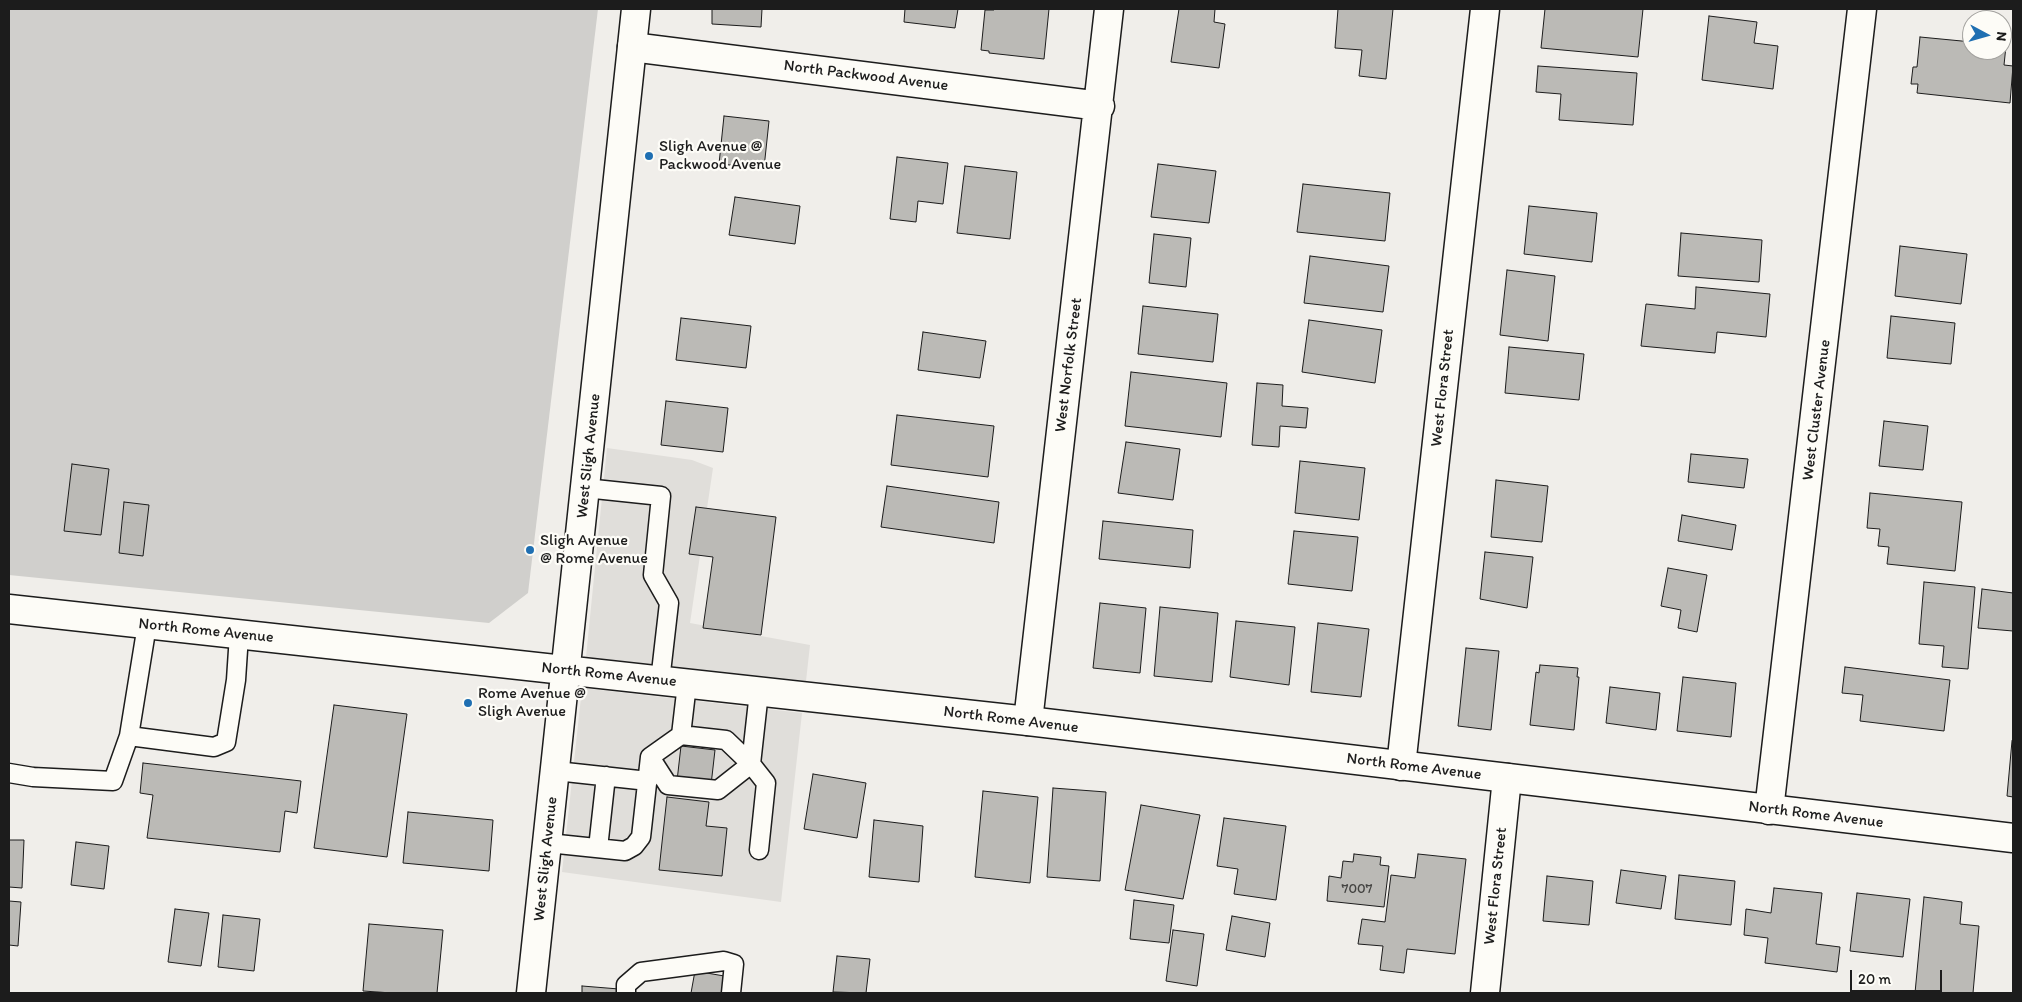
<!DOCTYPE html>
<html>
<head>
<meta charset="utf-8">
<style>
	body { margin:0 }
	#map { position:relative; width:2022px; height:1002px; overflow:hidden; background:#f0eeea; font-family:Itim,sans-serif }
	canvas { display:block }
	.frame { position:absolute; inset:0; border:10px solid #1c1c1c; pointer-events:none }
	.north { position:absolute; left:1962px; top:10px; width:50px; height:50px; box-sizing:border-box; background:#fdfcf7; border:1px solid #a3a29f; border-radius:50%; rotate:96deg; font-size:14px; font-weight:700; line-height:20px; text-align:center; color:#1c1c1c }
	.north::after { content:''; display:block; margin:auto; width:18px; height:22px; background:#1f6fb2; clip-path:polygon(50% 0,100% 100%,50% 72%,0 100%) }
	.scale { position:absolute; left:1850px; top:970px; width:92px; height:22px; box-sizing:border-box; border:2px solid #1c1c1c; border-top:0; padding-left:6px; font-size:15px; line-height:18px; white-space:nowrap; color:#1c1c1c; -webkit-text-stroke:4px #fdfcf7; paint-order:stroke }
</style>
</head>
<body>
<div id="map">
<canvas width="2022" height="1002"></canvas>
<div class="frame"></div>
<div class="north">N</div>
<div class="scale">20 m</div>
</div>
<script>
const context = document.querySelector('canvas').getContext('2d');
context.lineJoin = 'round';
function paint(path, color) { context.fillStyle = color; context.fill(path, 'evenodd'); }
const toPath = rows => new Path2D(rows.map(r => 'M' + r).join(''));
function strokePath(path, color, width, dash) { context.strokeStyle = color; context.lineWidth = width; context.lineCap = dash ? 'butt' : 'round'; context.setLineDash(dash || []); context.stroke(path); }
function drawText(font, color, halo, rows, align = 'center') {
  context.font = font + ' Itim,sans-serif'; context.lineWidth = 4.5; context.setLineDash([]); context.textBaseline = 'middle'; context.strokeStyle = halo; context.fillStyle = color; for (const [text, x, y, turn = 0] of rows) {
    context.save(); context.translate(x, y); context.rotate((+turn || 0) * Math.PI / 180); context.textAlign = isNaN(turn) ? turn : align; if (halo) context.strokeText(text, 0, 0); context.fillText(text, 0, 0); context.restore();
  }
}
paint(toPath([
	[607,448,692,460,713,468,690,623,810,645,806,681,586,657],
	[582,688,802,713,781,902,562,872]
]), '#e0deda');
paint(toPath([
	[9,9,598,9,528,593,489,623,9,575]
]), '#d0cfcc');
const building = toPath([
	[712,9,762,9,761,27,712,24,712,9],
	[905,9,958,9,955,28,904,22,905,9],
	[994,9,1049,9,1044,59,989,53,989,51,981,50,985,10,994,10,994,9],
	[1179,9,1215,9,1214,22,1225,24,1219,68,1171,62,1179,9],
	[1338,9,1393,9,1386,79,1359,76,1362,50,1335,48,1338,9],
	[1545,9,1643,9,1638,57,1541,48,1545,9],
	[1709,16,1757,22,1754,43,1778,46,1773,89,1702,80,1709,16],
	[1920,37,1972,42,1972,50,2002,50,2002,45,2006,46,2004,65,2013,66,2010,103,1917,93,1918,84,1911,84,1913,67,1917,67,1920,37],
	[1538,66,1637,73,1633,125,1559,120,1561,94,1536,92,1538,66],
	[724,116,769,121,764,168,719,164,724,116],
	[897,157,948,163,943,204,918,201,916,222,890,219,897,157],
	[1158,164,1216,171,1209,223,1151,217,1158,164],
	[965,166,1017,172,1010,239,957,233,965,166],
	[1303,184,1390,193,1385,241,1297,232,1303,184],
	[735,197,800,206,795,244,729,235,735,197],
	[1529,206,1597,213,1592,262,1524,254,1529,206],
	[1681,233,1762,240,1759,282,1678,276,1681,233],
	[1154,234,1191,238,1186,287,1149,283,1154,234],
	[1900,246,1967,254,1961,304,1895,296,1900,246],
	[1310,256,1389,266,1383,312,1304,303,1310,256],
	[1507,270,1555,276,1548,341,1500,335,1507,270],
	[1696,287,1770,294,1766,337,1717,332,1715,353,1641,346,1646,304,1695,309,1696,287],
	[1143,306,1218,314,1213,362,1138,354,1143,306],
	[1891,316,1955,323,1951,364,1887,358,1891,316],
	[681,318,751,326,746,368,676,360,681,318],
	[1309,320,1382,330,1375,383,1302,372,1309,320],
	[923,332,986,341,980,378,918,370,923,332],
	[1509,347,1584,354,1579,400,1505,393,1509,347],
	[1131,372,1227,383,1221,437,1125,426,1131,372],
	[1257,383,1283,385,1282,406,1308,408,1306,428,1280,426,1279,447,1252,445,1257,383],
	[666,401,728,408,723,452,661,445,666,401],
	[897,415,994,426,988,477,891,465,897,415],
	[1884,421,1928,426,1923,470,1879,466,1884,421],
	[1126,442,1180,449,1173,500,1118,493,1126,442],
	[1691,454,1748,459,1744,488,1688,482,1691,454],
	[1300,461,1365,468,1359,520,1295,513,1300,461],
	[72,464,109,469,101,535,64,531,72,464],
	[1496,480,1548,486,1542,542,1491,537,1496,480],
	[887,486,999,502,994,543,881,527,887,486],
	[1870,493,1962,502,1955,571,1887,564,1889,547,1878,546,1880,529,1867,528,1870,493],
	[124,502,149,505,143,556,119,553,124,502],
	[696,507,776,517,761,635,703,628,713,557,689,554,696,507],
	[1682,515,1736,525,1732,550,1678,541,1682,515],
	[1103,521,1193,530,1190,568,1099,559,1103,521],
	[1294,531,1358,537,1352,591,1288,584,1294,531],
	[1485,552,1533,557,1527,608,1480,599,1485,552],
	[1668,568,1707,575,1697,632,1678,628,1681,610,1661,606,1668,568],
	[1924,582,1975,587,1968,669,1942,667,1944,646,1919,644,1924,582],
	[1982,589,2013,593,2013,631,1978,628,1982,589],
	[1100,603,1146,608,1140,673,1093,668,1100,603],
	[1160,607,1218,613,1212,682,1154,676,1160,607],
	[1236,621,1295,627,1289,685,1230,677,1236,621],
	[1318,623,1369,629,1361,697,1311,692,1318,623],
	[1466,648,1499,651,1491,730,1458,726,1466,648],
	[1540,665,1578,668,1577,677,1579,677,1574,730,1530,725,1536,672,1539,673,1540,665],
	[1845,667,1950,680,1944,731,1860,721,1863,695,1842,693,1845,667],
	[1683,677,1736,683,1731,737,1677,731,1683,677],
	[1610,687,1660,693,1656,730,1606,723,1610,687],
	[334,705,407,714,387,857,314,848,334,705],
	[2012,741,2013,742,2013,797,2007,796,2012,741],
	[681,746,715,750,711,785,677,781,681,746],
	[143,763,301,781,297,813,285,811,280,852,147,838,153,795,140,793,143,763],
	[813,774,866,783,857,838,804,829,813,774],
	[1053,788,1106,792,1100,881,1047,877,1053,788],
	[983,791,1038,797,1030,883,975,877,983,791],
	[667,797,709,802,706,826,727,828,722,876,659,870,667,797],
	[1141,805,1200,815,1183,899,1125,890,1141,805],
	[408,812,493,820,489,871,403,863,408,812],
	[1224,818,1286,826,1276,900,1234,894,1238,869,1217,866,1224,818],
	[874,820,923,826,919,882,869,877,874,820],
	[9,840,24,840,22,888,9,887,9,840],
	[76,842,109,846,104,889,71,885,76,842],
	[1354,854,1381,857,1380,865,1389,866,1384,907,1327,901,1329,876,1341,878,1343,861,1353,862,1354,854],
	[1418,854,1466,859,1455,954,1407,949,1404,973,1380,970,1383,946,1358,944,1362,919,1385,922,1391,875,1415,878,1418,854],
	[1621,870,1666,876,1661,909,1616,903,1621,870],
	[1679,875,1735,881,1731,925,1675,919,1679,875],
	[1547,876,1593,881,1589,925,1543,921,1547,876],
	[1774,888,1822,893,1816,944,1840,947,1837,972,1765,963,1768,938,1744,935,1746,909,1771,913,1774,888],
	[1857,893,1910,899,1903,957,1850,951,1857,893],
	[1924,897,1962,902,1960,924,1979,926,1973,993,1915,993,1924,897],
	[1134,900,1174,905,1169,943,1130,939,1134,900],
	[9,901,21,902,18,946,9,945,9,901],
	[175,909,209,913,201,966,168,962,175,909],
	[223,915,260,919,254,971,218,967,223,915],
	[1232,916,1270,923,1265,957,1226,950,1232,916],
	[369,924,443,930,437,993,392,993,363,991,369,924],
	[1173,930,1204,934,1197,986,1166,981,1173,930],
	[837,956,870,959,866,993,833,992,837,956],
	[695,971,730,977,727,993,691,993,695,971],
	[582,986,619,989,618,993,582,993,582,986]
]);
paint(building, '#bbbab6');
strokePath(building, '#1c1c1c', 1);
const lane = toPath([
	[585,488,661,496,653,575,669,603,660,681],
	[681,735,726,740,751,764,766,783,759,850],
	[129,736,214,747,226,742,236,680,239,635],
	[650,757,668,785,718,790,751,764,759,692],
	[556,771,648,781],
	[9,773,33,777,113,781,129,736,147,625],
	[548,843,625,851,634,846,641,837,650,757,681,735,687,684],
	[598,848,606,776],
	[626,993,626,985,641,972,724,961,734,964,731,993]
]);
const street = toPath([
	[632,47,1100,106],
	[1028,721,1109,9],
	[1401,766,1485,9],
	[1769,810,1862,9],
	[1485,993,1507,778]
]);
const secondary = toPath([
	[9,609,1028,721,2013,838],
	[531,993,636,9]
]);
strokePath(lane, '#1c1c1c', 21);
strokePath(street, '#1c1c1c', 31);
strokePath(secondary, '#1c1c1c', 31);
strokePath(lane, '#fdfcf7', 18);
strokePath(street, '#fdfcf7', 28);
strokePath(secondary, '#fdfcf7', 28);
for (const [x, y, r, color] of [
	[649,156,5,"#1f6fb2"],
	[530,550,5,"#1f6fb2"],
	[468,703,5,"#1f6fb2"]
]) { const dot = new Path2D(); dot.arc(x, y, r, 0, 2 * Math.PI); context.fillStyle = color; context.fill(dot); strokePath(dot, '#fdfcf7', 2); }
drawText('14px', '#444442', null, [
	["7007",1357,889]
]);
drawText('16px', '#1c1c1c', '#fdfcf7', [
	["North Packwood Avenue",866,76,7],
	["West Norfolk Street",1069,365,-83],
	["West Flora Street",1443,388,-84],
	["West Cluster Avenue",1817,410,-83],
	["West Sligh Avenue",589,456,-84],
	["North Rome Avenue",206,631,6],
	["North Rome Avenue",609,675,6],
	["North Rome Avenue",1011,720,7],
	["North Rome Avenue",1414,767,7],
	["North Rome Avenue",1816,815,7],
	["West Sligh Avenue",546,859,-84],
	["West Flora Street",1496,886,-84]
]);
drawText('16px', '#1c1c1c', '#fdfcf7', [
	["Sligh Avenue @",659,147],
	["Packwood Avenue",659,165],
	["Sligh Avenue",540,541],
	["@ Rome Avenue",540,559],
	["Rome Avenue @",478,694],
	["Sligh Avenue",478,712]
], 'left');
</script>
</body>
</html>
